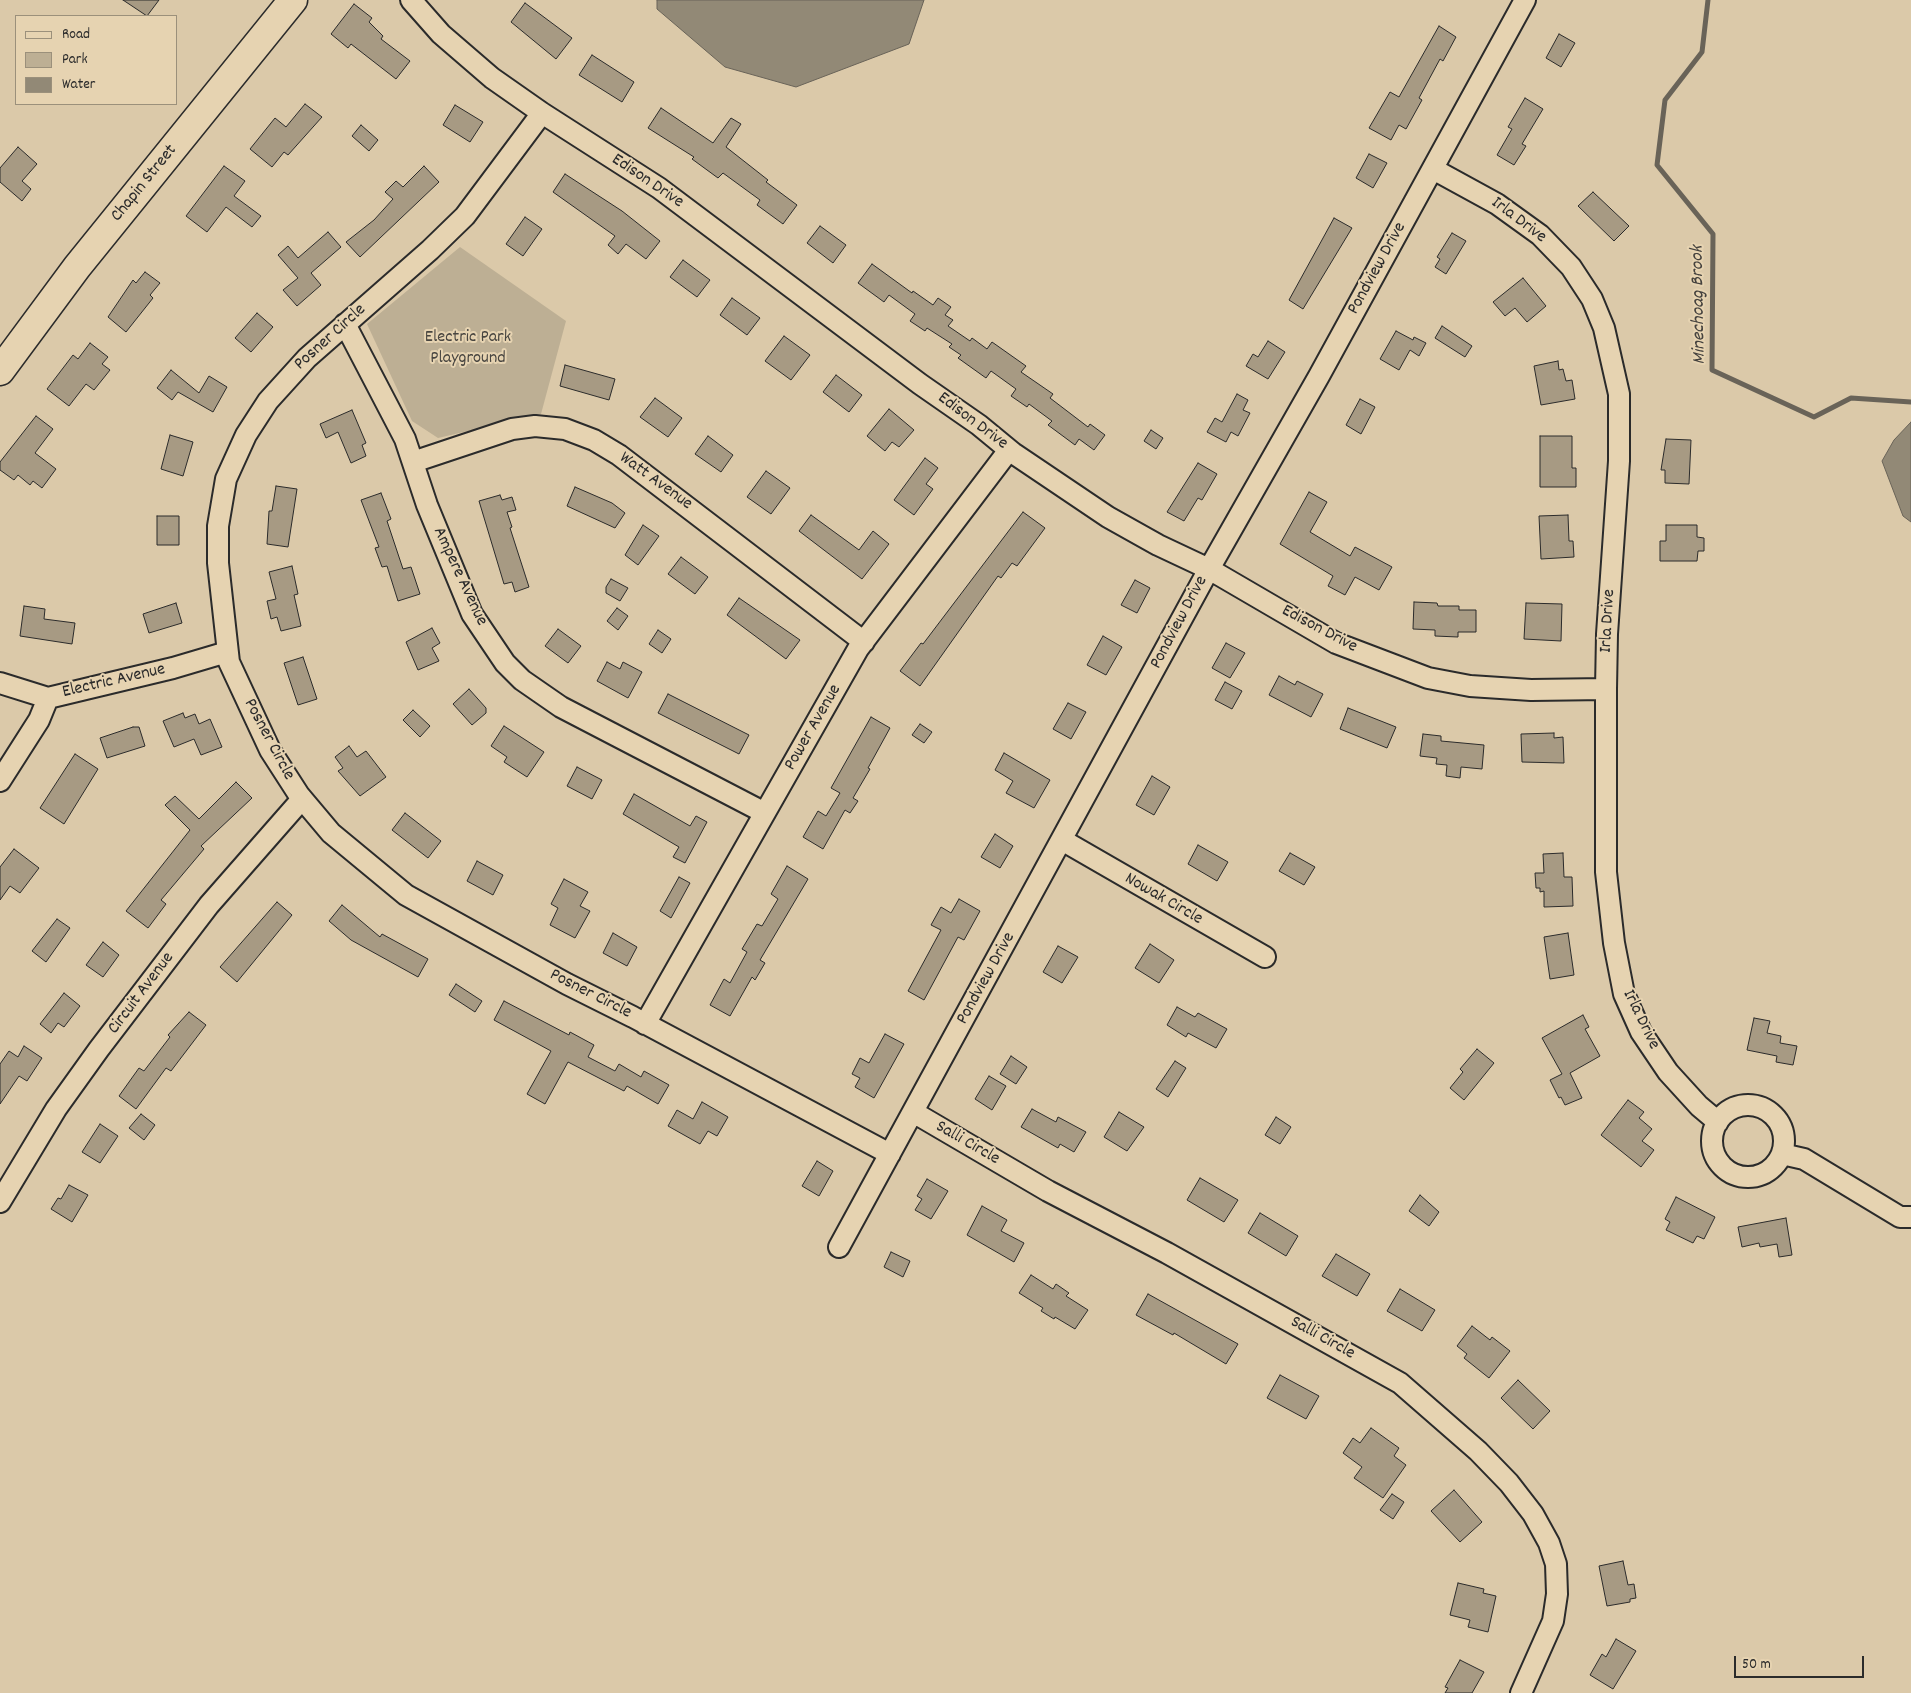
<!DOCTYPE html>
<html>
<head>
<meta charset="utf-8">
<style>
	body { margin:0 }
	#map { position:relative; width:1911px; height:1693px; overflow:hidden; background:#dbc9a9; font-family:Dekko,sans-serif }
	canvas { display:block }
	.legend { position:absolute; left:15px; top:15px; width:162px; height:90px; box-sizing:border-box; background:#e6d3b1; border:1px solid #9b907b; margin:0; padding:6px 9px; list-style:none; font-size:15px; color:#2b2b2b }
	.legend li { display:flex; align-items:center; gap:10px; height:25px }
	.legend b { width:25px; border:1px solid #9b907b }
	.scale { position:absolute; left:1734px; top:1656px; width:130px; height:22px; box-sizing:border-box; border:2px solid #2b2b2b; border-top:0; padding-left:6px; font-size:15px; line-height:18px; white-space:nowrap; color:#2b2b2b; -webkit-text-stroke:4px #e6d3b1; paint-order:stroke }
</style>
</head>
<body>
<div id="map">
<canvas width="1911" height="1693"></canvas>
<ul class="legend">
<li><b style="height:6px;background:#e6d3b1"></b>Road</li>
<li><b style="height:14px;background:#bdaf94"></b>Park</li>
<li><b style="height:14px;background:#928976"></b>Water</li>
</ul>
<div class="scale">50 m</div>
</div>
<script>
const context = document.querySelector('canvas').getContext('2d');
context.lineJoin = 'round';
function paint(path, color) { context.fillStyle = color; context.fill(path, 'evenodd'); }
const toPath = rows => new Path2D(rows.map(r => 'M' + r).join(''));
function strokePath(path, color, width, dash) { context.strokeStyle = color; context.lineWidth = width; context.lineCap = dash ? 'butt' : 'round'; context.setLineDash(dash || []); context.stroke(path); }
function drawText(font, color, halo, rows, align = 'center') {
  context.font = font + ' Dekko,sans-serif'; context.lineWidth = 4; context.setLineDash([]); context.textBaseline = 'middle'; context.strokeStyle = halo; context.fillStyle = color; for (const [text, x, y, turn = 0] of rows) {
    context.save(); context.translate(x, y); context.rotate((+turn || 0) * Math.PI / 180); context.textAlign = isNaN(turn) ? turn : align; if (halo) context.strokeText(text, 0, 0); context.fillText(text, 0, 0); context.restore();
  }
}
paint(toPath([
	[460,247,566,321,541,414,438,438,412,421,367,324]
]), '#bdaf94');
const water = toPath([
	[657,0,924,0,909,44,796,87,725,67,657,9,657,0],
	[1911,422,1911,522,1903,516,1882,461,1894,440,1911,422]
]);
paint(water, '#928976');
strokePath(water, '#696358', 1);
strokePath(toPath([
	[1708,0,1702,52,1665,100,1657,165,1713,234,1712,370,1814,417,1851,398,1911,402]
]), '#696358', 5);
const building = toPath([
	[123,0,159,0,147,16,123,0],
	[525,3,572,38,556,59,511,22,525,3],
	[354,4,372,18,369,22,383,36,381,39,410,61,396,79,351,44,348,48,331,34,354,4],
	[1439,26,1456,37,1443,61,1440,59,1419,98,1422,100,1406,129,1399,125,1391,140,1369,128,1390,92,1399,97,1439,26],
	[1559,34,1575,43,1561,67,1546,58,1559,34],
	[592,55,634,82,622,102,579,75,592,55],
	[1525,98,1543,109,1522,144,1526,146,1514,165,1497,155,1512,129,1508,127,1525,98],
	[305,104,322,117,288,155,284,152,272,167,250,149,275,118,286,127,305,104],
	[455,105,483,122,470,142,443,125,455,105],
	[661,108,713,143,731,118,741,124,726,147,768,180,766,182,797,205,783,224,757,205,760,200,723,173,718,178,692,159,694,157,648,128,661,108],
	[361,125,378,140,369,151,352,136,361,125],
	[18,147,37,164,22,181,31,189,22,201,0,182,0,168,18,147],
	[1369,154,1387,163,1373,188,1356,178,1369,154],
	[224,166,245,181,234,196,261,216,252,227,226,207,207,232,186,216,224,166],
	[424,166,439,182,360,257,346,242,374,220,393,199,385,192,396,181,403,187,424,166],
	[565,174,622,211,660,241,646,259,626,244,618,254,608,245,615,236,553,192,565,174],
	[1593,192,1629,226,1614,241,1578,206,1593,192],
	[525,217,542,229,523,256,506,244,525,217],
	[1334,218,1352,228,1303,309,1289,300,1334,218],
	[820,226,846,245,833,263,807,243,820,226],
	[328,232,341,247,311,273,321,285,297,306,283,290,298,278,278,255,288,246,298,258,328,232],
	[1452,233,1466,241,1446,274,1435,267,1440,259,1437,257,1452,233],
	[683,260,710,280,697,297,670,277,683,260],
	[872,264,912,293,913,291,933,305,938,298,951,307,945,315,953,320,948,326,970,341,972,338,987,349,992,342,1026,366,1021,372,1053,394,1050,398,1088,427,1090,424,1105,435,1094,450,1079,439,1075,445,1048,425,1052,421,1029,404,1027,407,1011,396,1016,389,991,371,986,378,958,358,961,355,949,347,952,344,927,328,925,331,910,321,915,314,889,295,884,302,858,283,872,264],
	[145,272,160,283,150,295,153,298,126,332,108,317,133,280,136,283,145,272],
	[1523,278,1546,306,1527,322,1515,308,1505,316,1493,302,1523,278],
	[732,298,760,318,747,335,720,315,732,298],
	[257,313,273,327,251,352,235,338,257,313],
	[1442,326,1472,346,1465,357,1435,338,1442,326],
	[1396,331,1413,340,1414,337,1426,343,1419,356,1410,350,1399,370,1380,359,1396,331],
	[784,336,810,355,791,380,765,361,784,336],
	[1268,341,1285,352,1268,379,1246,366,1253,354,1258,357,1268,341],
	[90,343,108,357,102,364,110,370,94,390,86,384,69,406,47,389,73,355,78,359,90,343],
	[1558,361,1559,370,1563,369,1566,381,1572,380,1575,399,1541,405,1534,366,1558,361],
	[565,365,615,379,609,400,560,386,565,365],
	[171,370,199,393,209,376,227,387,213,412,178,392,172,400,157,388,171,370],
	[836,375,862,395,849,412,823,392,836,375],
	[1237,394,1248,400,1243,410,1250,413,1238,436,1231,432,1226,442,1207,432,1215,418,1222,422,1237,394],
	[655,398,682,418,668,437,640,417,655,398],
	[1360,399,1375,407,1361,434,1346,425,1360,399],
	[889,409,914,430,899,447,892,442,885,451,867,436,889,409],
	[352,410,366,443,362,445,366,456,351,463,338,432,326,438,320,424,352,410],
	[36,416,53,429,35,453,56,469,42,488,33,481,30,485,18,475,14,480,0,470,0,462,36,416],
	[1151,430,1163,438,1156,449,1144,441,1151,430],
	[170,435,193,442,183,476,161,469,170,435],
	[708,436,733,455,721,472,695,454,708,436],
	[1540,436,1572,436,1572,468,1576,468,1576,487,1540,487,1540,436],
	[1666,439,1691,440,1689,484,1665,483,1665,470,1661,470,1666,439],
	[925,458,938,468,926,484,933,489,914,515,894,500,925,458],
	[1198,463,1217,474,1202,500,1198,498,1184,521,1167,512,1198,463],
	[766,471,790,488,771,514,747,497,766,471],
	[276,486,297,489,288,547,267,544,269,511,272,511,276,486],
	[575,487,612,503,625,513,615,528,567,506,575,487],
	[1309,492,1327,502,1310,532,1350,556,1355,547,1392,567,1379,590,1355,577,1345,595,1328,586,1333,576,1280,544,1309,492],
	[381,493,391,519,387,521,403,569,411,567,420,594,398,601,387,566,382,567,375,548,379,547,361,500,381,493],
	[500,495,502,500,512,497,516,510,507,512,512,527,510,528,529,587,515,592,512,582,504,584,479,501,500,495],
	[1023,512,1045,528,1017,566,1012,563,1001,578,998,576,920,686,900,671,921,643,923,644,1023,512],
	[811,515,859,550,873,531,889,544,862,579,799,531,811,515],
	[1568,515,1569,541,1573,541,1574,557,1541,559,1539,516,1568,515],
	[157,516,179,516,179,545,157,545,157,516],
	[643,525,659,536,638,565,625,555,643,525],
	[1666,525,1697,525,1697,537,1704,538,1704,551,1698,551,1697,561,1660,561,1660,541,1666,541,1666,525],
	[681,557,708,577,695,594,668,574,681,557],
	[292,566,298,594,294,595,301,626,281,631,277,617,271,619,267,601,276,599,269,572,292,566],
	[611,579,628,588,620,601,606,593,606,587,611,579],
	[1135,580,1150,588,1137,613,1121,605,1135,580],
	[739,598,800,640,786,659,727,615,739,598],
	[1414,602,1437,603,1438,606,1459,606,1459,610,1476,610,1476,632,1458,632,1458,637,1435,636,1435,630,1413,629,1414,602],
	[176,603,182,623,149,633,143,614,176,603],
	[1526,603,1562,604,1561,641,1524,639,1526,603],
	[24,606,45,609,44,619,75,623,72,644,20,636,24,606],
	[617,608,628,616,618,630,607,621,617,608],
	[432,628,440,643,432,648,439,661,418,670,406,642,432,628],
	[558,629,581,646,568,663,545,646,558,629],
	[658,630,671,639,662,653,649,644,658,630],
	[1103,636,1122,647,1106,675,1087,665,1103,636],
	[1226,643,1245,653,1230,678,1212,668,1226,643],
	[303,657,317,699,298,705,284,663,303,657],
	[607,662,620,669,623,662,642,672,628,698,597,681,607,662],
	[1279,676,1295,685,1297,681,1323,694,1311,717,1269,695,1279,676],
	[1225,682,1242,691,1232,709,1215,700,1225,682],
	[469,689,486,708,486,713,472,725,453,704,469,689],
	[668,694,749,735,739,754,658,713,668,694],
	[1068,703,1086,712,1071,739,1053,729,1068,703],
	[1348,708,1396,727,1387,748,1340,729,1348,708],
	[413,710,430,726,420,737,403,720,413,710],
	[183,713,185,718,195,714,199,724,210,719,222,747,201,755,194,739,174,747,163,721,183,713],
	[871,717,890,728,868,768,870,769,853,798,858,801,850,813,845,810,823,849,803,837,818,811,826,816,840,793,831,788,871,717],
	[920,724,932,732,924,743,912,735,920,724],
	[504,726,544,752,527,777,504,762,507,757,491,746,504,726],
	[133,727,139,727,145,746,107,758,100,738,133,727],
	[1554,733,1554,738,1563,737,1564,763,1522,762,1521,734,1554,733],
	[1423,734,1441,736,1441,741,1484,745,1482,769,1461,767,1460,778,1446,776,1447,765,1436,764,1437,758,1420,756,1423,734],
	[349,746,357,757,366,751,386,777,360,796,338,771,343,768,335,757,349,746],
	[1004,753,1050,780,1034,808,1006,793,1013,781,995,770,1004,753],
	[75,754,98,769,64,824,40,808,75,754],
	[577,767,602,780,592,799,567,786,577,767],
	[1152,776,1170,787,1154,815,1136,805,1152,776],
	[236,782,252,798,201,846,204,849,161,900,166,904,148,928,126,911,190,830,165,805,175,796,199,819,236,782],
	[634,794,690,826,696,816,707,822,685,863,673,857,679,847,623,814,634,794],
	[405,813,441,841,428,858,392,830,405,813],
	[995,834,1013,846,1000,868,981,857,995,834],
	[1198,845,1228,862,1217,881,1188,864,1198,845],
	[14,849,39,868,20,893,10,886,0,900,0,867,14,849],
	[1290,853,1315,867,1304,885,1279,871,1290,853],
	[1563,853,1564,877,1572,877,1573,906,1544,907,1544,891,1540,892,1540,888,1536,888,1535,873,1544,873,1543,854,1563,853],
	[477,861,503,875,493,895,467,881,477,861],
	[787,866,808,879,760,960,765,963,755,980,752,977,730,1016,710,1005,724,979,730,983,747,952,742,949,757,924,762,926,778,899,771,894,787,866],
	[679,877,690,883,671,918,660,911,679,877],
	[564,879,588,892,580,906,590,911,575,938,550,925,558,908,551,904,564,879],
	[959,899,980,911,964,940,958,937,924,1000,908,991,941,930,931,925,941,907,951,913,959,899],
	[277,902,292,915,237,982,220,967,277,902],
	[342,905,380,937,382,934,428,959,418,977,351,940,329,921,342,905],
	[57,919,70,928,46,962,32,951,57,919],
	[613,933,637,947,627,966,603,953,613,933],
	[1568,933,1574,975,1550,979,1544,937,1568,933],
	[103,942,119,955,103,977,86,965,103,942],
	[1150,944,1174,960,1159,983,1135,968,1150,944],
	[1058,946,1078,957,1062,983,1043,972,1058,946],
	[456,984,482,1001,475,1012,449,995,456,984],
	[64,993,80,1006,64,1027,58,1023,51,1033,40,1024,64,993],
	[504,1001,569,1035,570,1032,594,1045,588,1057,615,1071,619,1064,641,1077,644,1071,669,1085,658,1104,627,1086,624,1091,568,1062,545,1104,527,1094,551,1051,494,1020,504,1001],
	[1177,1007,1195,1017,1198,1013,1227,1029,1216,1048,1188,1033,1186,1037,1167,1025,1177,1007],
	[189,1012,206,1025,171,1071,166,1068,136,1109,119,1096,139,1068,144,1071,170,1037,168,1035,189,1012],
	[1583,1015,1589,1027,1585,1029,1600,1056,1570,1073,1582,1098,1565,1105,1561,1097,1559,1098,1550,1080,1562,1074,1542,1038,1583,1015],
	[1754,1018,1770,1021,1767,1033,1781,1036,1780,1043,1797,1046,1793,1065,1776,1062,1777,1056,1747,1050,1754,1018],
	[885,1034,904,1044,874,1098,855,1087,860,1078,852,1074,860,1058,869,1063,885,1034],
	[24,1046,42,1058,27,1081,19,1076,0,1104,0,1064,9,1051,18,1057,24,1046],
	[1477,1049,1494,1063,1464,1100,1450,1088,1463,1072,1460,1069,1477,1049],
	[1011,1056,1027,1067,1016,1084,1000,1074,1011,1056],
	[1175,1061,1186,1068,1168,1097,1156,1089,1175,1061],
	[989,1076,1006,1086,992,1110,975,1099,989,1076],
	[1628,1100,1644,1112,1639,1118,1652,1129,1642,1141,1654,1150,1641,1167,1601,1135,1628,1100],
	[702,1102,728,1117,717,1136,708,1131,700,1144,668,1126,677,1110,693,1119,702,1102],
	[1032,1109,1056,1122,1058,1117,1086,1132,1074,1152,1060,1144,1058,1148,1021,1127,1032,1109],
	[1119,1112,1144,1127,1127,1151,1104,1137,1119,1112],
	[141,1114,155,1125,144,1140,129,1128,141,1114],
	[1276,1117,1291,1127,1280,1144,1265,1135,1276,1117],
	[100,1124,118,1136,100,1163,82,1152,100,1124],
	[817,1161,833,1171,819,1196,802,1186,817,1161],
	[1200,1178,1238,1200,1224,1222,1187,1200,1200,1178],
	[927,1179,948,1191,931,1219,915,1210,922,1199,917,1196,927,1179],
	[69,1185,88,1195,72,1222,51,1209,58,1198,61,1199,69,1185],
	[1420,1195,1439,1212,1429,1226,1409,1211,1420,1195],
	[1676,1197,1715,1217,1704,1239,1697,1236,1693,1243,1666,1230,1670,1222,1665,1219,1676,1197],
	[982,1206,1007,1220,1001,1231,1024,1243,1014,1262,967,1235,982,1206],
	[1260,1213,1298,1236,1286,1256,1248,1233,1260,1213],
	[1786,1218,1792,1255,1779,1257,1777,1244,1760,1247,1759,1243,1742,1247,1738,1227,1786,1218],
	[891,1252,910,1261,903,1277,884,1267,891,1252],
	[1336,1254,1370,1274,1357,1296,1322,1276,1336,1254],
	[1031,1275,1053,1289,1056,1284,1069,1293,1066,1296,1088,1310,1075,1329,1055,1317,1054,1319,1041,1311,1043,1308,1019,1293,1031,1275],
	[1400,1289,1435,1310,1422,1331,1387,1311,1400,1289],
	[1148,1294,1238,1344,1226,1364,1174,1333,1173,1335,1136,1315,1148,1294],
	[1472,1326,1490,1340,1492,1337,1510,1351,1489,1378,1464,1358,1467,1354,1457,1346,1472,1326],
	[1280,1375,1319,1396,1306,1419,1267,1398,1280,1375],
	[1518,1380,1550,1411,1533,1429,1501,1398,1518,1380],
	[1371,1428,1399,1448,1394,1456,1406,1465,1383,1498,1354,1478,1362,1467,1343,1453,1353,1438,1360,1443,1371,1428],
	[1454,1490,1482,1522,1460,1542,1431,1511,1454,1490],
	[1392,1494,1404,1502,1393,1519,1380,1510,1392,1494],
	[1623,1561,1628,1585,1634,1584,1636,1598,1630,1599,1630,1602,1607,1606,1599,1566,1623,1561],
	[1458,1583,1484,1589,1483,1593,1496,1596,1488,1632,1468,1627,1470,1620,1450,1615,1458,1583],
	[1616,1639,1636,1651,1613,1689,1590,1675,1602,1654,1606,1657,1616,1639],
	[1460,1660,1484,1672,1472,1693,1445,1693,1448,1688,1445,1687,1460,1660]
]);
paint(building, '#a79a83');
strokePath(building, '#2b2b2b', 1);
const minor = toPath([
	[411,0,441,34,492,78,542,113,659,188,920,384,979,425,1013,453,1108,517,1158,545,1209,569,1336,643,1428,678,1470,686,1531,690,1606,689],
	[542,113,465,216,430,250,307,358,268,401,246,435,226,479,218,526,218,563,229,662,270,750,299,795,331,833,406,895,567,984,633,1017,890,1154],
	[1433,169,1497,204,1540,235,1571,267,1592,299,1604,328,1619,394,1619,461,1607,634,1606,689,1606,872,1614,943,1624,994,1641,1032,1668,1072,1699,1106,1718,1122],
	[345,324,405,439,427,505,472,614,505,663,522,680,561,707,765,813],
	[413,462,512,429,535,426,565,429,594,440,619,455,864,642],
	[0,683,48,698,173,668,227,652],
	[0,781,39,720,48,698],
	[1062,840,1265,957],
	[645,1024,858,649,1009,450],
	'1712 1141a36 36 0 1 1 72 0a36 36 0 1 1-72 0Z',
	[913,1112,1048,1191,1167,1253,1400,1383,1478,1451,1509,1483,1533,1514,1549,1543,1556,1564,1557,1594,1553,1621,1521,1693],
	[1782,1154,1804,1159,1900,1217,1911,1217],
	[0,1202,56,1109,99,1049,209,905,302,799],
	[839,1247,1209,569,1319,376,1525,0]
]);
const secondary = toPath([
	[0,371,77,267,293,0]
]);
strokePath(minor, '#2b2b2b', 24);
strokePath(secondary, '#2b2b2b', 31);
strokePath(minor, '#e6d3b1', 20);
strokePath(secondary, '#e6d3b1', 28);
drawText('18px', '#2b2b2b', '#e6d3b1', [
	["Edison Drive",647,182,34],
	["Chapin Street",145,184,-51],
	["Irla Drive",1518,221,37],
	["Pondview Drive",1378,269,-61],
	["Posner Circle",331,338,-42],
	["Edison Drive",972,422,37],
	["Watt Avenue",655,482,36],
	["Ampere Avenue",459,577,65],
	["Irla Drive",1609,621,-87],
	["Pondview Drive",1180,623,-62],
	["Edison Drive",1319,630,28],
	["Electric Avenue",114,682,-13],
	["Power Avenue",814,728,-60],
	["Posner Circle",268,740,62],
	["Nowak Circle",1163,900,30],
	["Pondview Drive",987,979,-61],
	["Circuit Avenue",142,994,-53],
	["Posner Circle",590,995,27],
	["Irla Drive",1640,1020,64],
	["Salli Circle",967,1144,30],
	["Salli Circle",1322,1339,29]
]);
drawText('18px', '#484540', '#e6d3b1', [
	["Electric Park",468,339],
	["Playground",468,360]
]);
drawText('italic 19px', '#45423e', '#e6d3b1', [
	["Minechoag Brook",1700,305,-91]
]);
</script>
</body>
</html>
